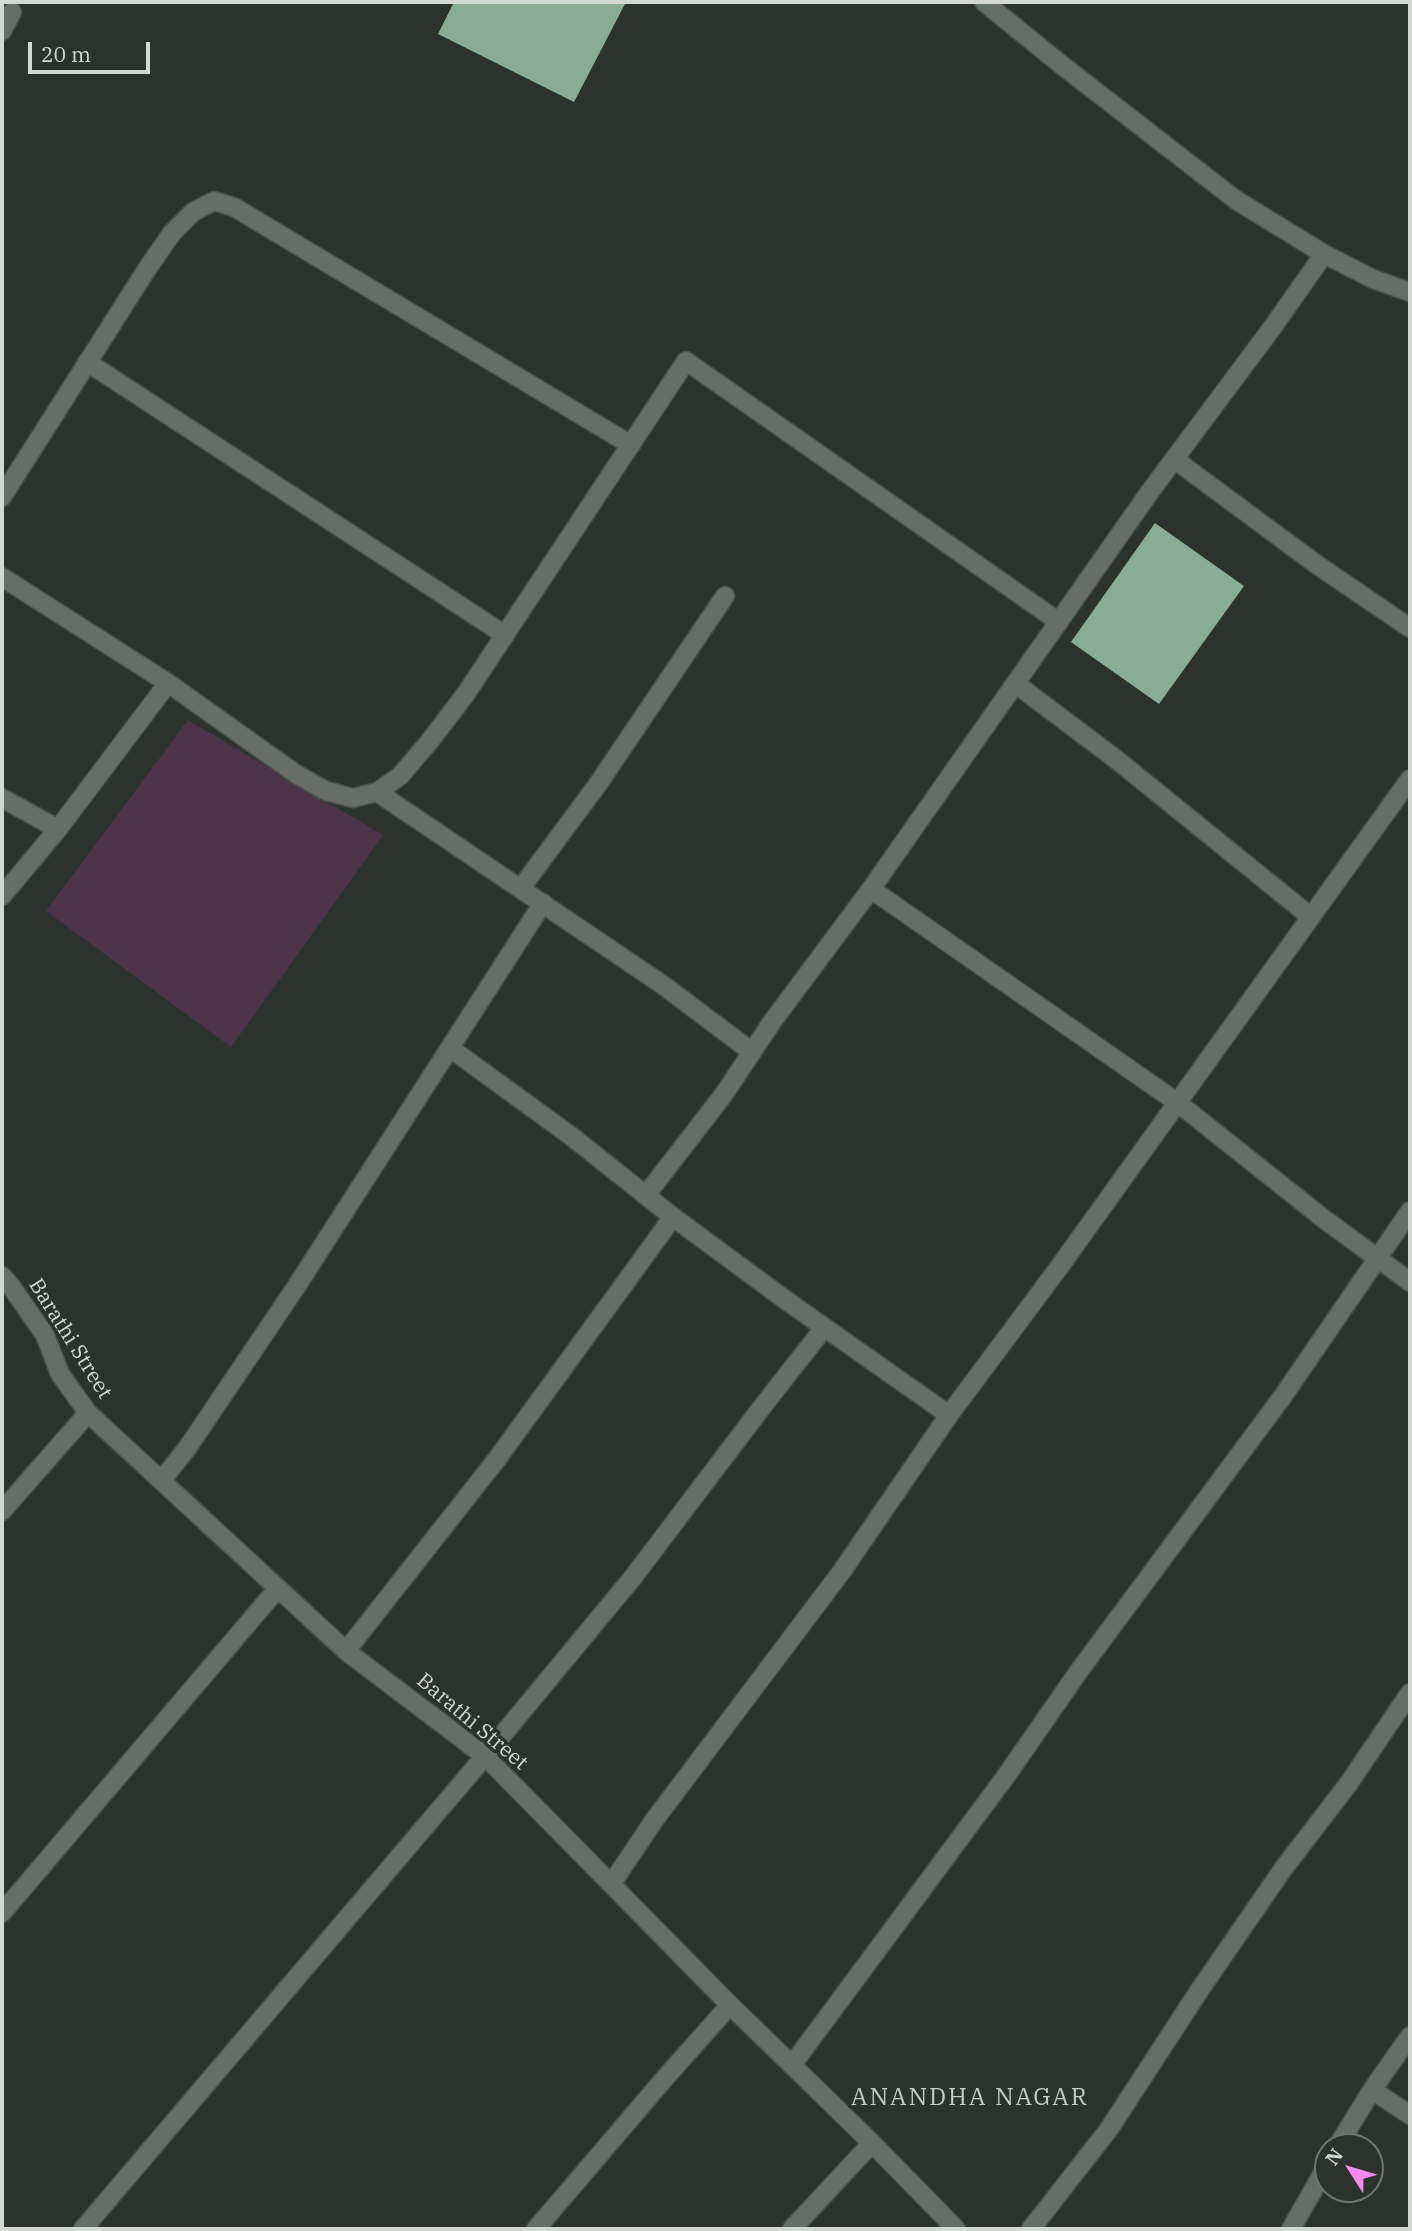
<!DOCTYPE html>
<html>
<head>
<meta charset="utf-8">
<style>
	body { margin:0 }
	#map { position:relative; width:1412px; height:2231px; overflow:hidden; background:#2c332e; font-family:"IBM Plex Serif",serif }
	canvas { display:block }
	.frame { position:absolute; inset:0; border:4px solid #d3d8d4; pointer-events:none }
	.north { position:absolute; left:1314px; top:2133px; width:70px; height:70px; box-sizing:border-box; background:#2c332e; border:2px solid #6f7570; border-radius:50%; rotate:307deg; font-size:19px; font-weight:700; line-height:28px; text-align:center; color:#d3d8d4 }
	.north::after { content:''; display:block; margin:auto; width:24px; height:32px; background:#f489f0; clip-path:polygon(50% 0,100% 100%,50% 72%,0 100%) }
	.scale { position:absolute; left:28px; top:42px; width:122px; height:32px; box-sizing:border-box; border:4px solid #d3d8d4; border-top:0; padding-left:9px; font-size:21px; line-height:24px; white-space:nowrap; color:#d3d8d4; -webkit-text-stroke:5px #2c332e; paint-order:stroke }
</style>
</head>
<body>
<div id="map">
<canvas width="1412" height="2231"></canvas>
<div class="frame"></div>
<div class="north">N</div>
<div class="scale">20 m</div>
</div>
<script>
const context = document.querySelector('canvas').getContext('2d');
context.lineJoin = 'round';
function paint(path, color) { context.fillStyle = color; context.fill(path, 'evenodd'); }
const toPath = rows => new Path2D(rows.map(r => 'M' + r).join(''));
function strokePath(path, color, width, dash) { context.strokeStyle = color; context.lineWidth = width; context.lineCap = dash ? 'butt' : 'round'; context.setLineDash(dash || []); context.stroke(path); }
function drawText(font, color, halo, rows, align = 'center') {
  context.font = font + ' "IBM Plex Serif",serif'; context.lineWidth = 7; context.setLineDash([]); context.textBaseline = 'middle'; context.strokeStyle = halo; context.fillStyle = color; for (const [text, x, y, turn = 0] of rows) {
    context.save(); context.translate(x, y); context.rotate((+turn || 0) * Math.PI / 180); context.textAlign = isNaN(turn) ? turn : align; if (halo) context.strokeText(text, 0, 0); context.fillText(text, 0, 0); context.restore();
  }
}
paint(toPath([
	[188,720,383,835,231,1047,46,911]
]), '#4c334a');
paint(toPath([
	[454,2,626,2,574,102,438,34],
	[1155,523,1244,586,1159,704,1071,642]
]), '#89ad94');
const minor = toPath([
	[984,2,1063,66,1236,200,1324,254,1373,279,1410,292],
	[2,31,12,12],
	[87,362,505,635],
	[1174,459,1316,564,1410,628],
	[2,497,147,269,172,233,193,212,214,201,234,207,631,445],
	[2,577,168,683,296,774,326,791,353,798,377,792,400,776,429,742,465,695,686,361,1059,622],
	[1016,684,1117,760,1311,917],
	[377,792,663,985,752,1052],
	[2,798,58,829],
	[521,888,598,784,725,596],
	[871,889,1178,1103,1324,1219,1410,1282],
	[2,896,58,829,168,683],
	[450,1048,571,1136,673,1217,787,1301,949,1415],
	[646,1195,724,1094,772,1022,871,889,1149,493,1272,328,1324,254],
	[2,1276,10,1285,45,1335,60,1374,88,1413,346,1651,485,1756,730,2005,872,2143,956,2229],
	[162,1480,188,1447,296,1287,543,903],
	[2,1511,88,1413],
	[346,1651,497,1459,673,1217],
	[612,1883,655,1819,842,1571,949,1415,1060,1266,1410,779],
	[2,1913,278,1588],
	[792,2065,1006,1776,1079,1671,1283,1396,1410,1211],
	[1372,2090,1410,2115],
	[1337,2147,1372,2090,1410,2036],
	[83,2229,485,1756,634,1576,762,1407,824,1328],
	[536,2229,665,2078,730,2005],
	[792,2229,872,2143],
	[1031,2229,1109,2129,1199,1991,1283,1869,1349,1783,1410,1693],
	[1291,2229,1328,2164]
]);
strokePath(minor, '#49504b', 21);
strokePath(minor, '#666e68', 18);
drawText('21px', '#d3d8d4', '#2c332e', [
	["Barathi Street",70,1339,58],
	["Barathi Street",472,1722,40]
]);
context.letterSpacing = '2px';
drawText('24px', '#c4cdc7', '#2c332e', [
	["ANANDHA NAGAR",970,2098]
]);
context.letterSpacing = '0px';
</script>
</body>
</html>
